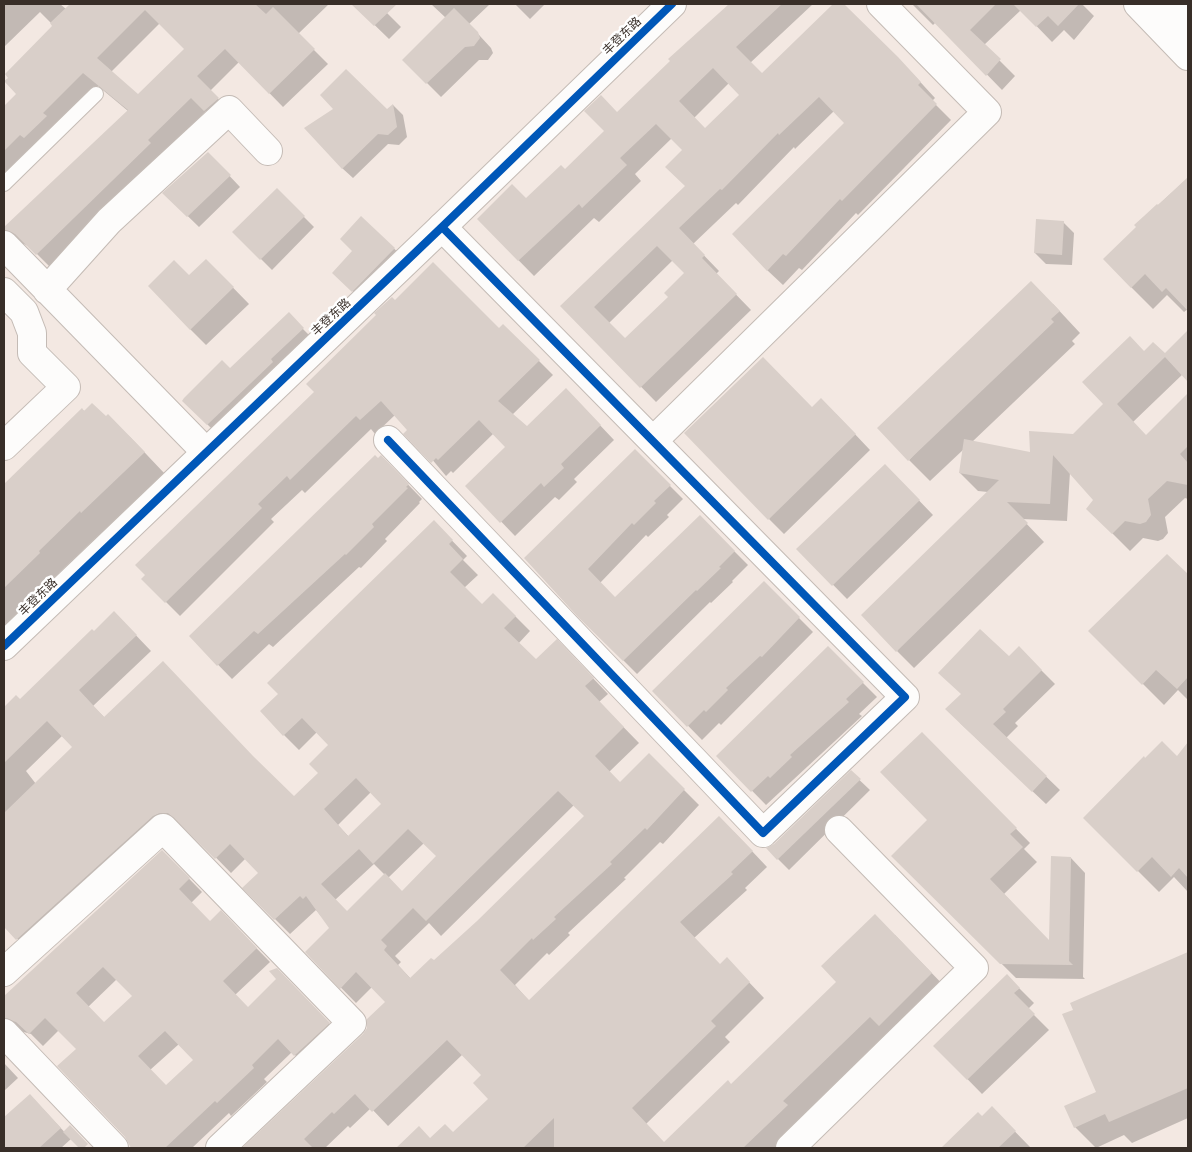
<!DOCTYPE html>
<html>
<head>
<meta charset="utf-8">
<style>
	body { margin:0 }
	#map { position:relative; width:1192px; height:1152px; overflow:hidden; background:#f3e8e2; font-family:Lato,sans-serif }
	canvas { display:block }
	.frame { position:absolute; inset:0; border:5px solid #382e28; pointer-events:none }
</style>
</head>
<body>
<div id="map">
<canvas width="1192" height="1152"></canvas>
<div class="frame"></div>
</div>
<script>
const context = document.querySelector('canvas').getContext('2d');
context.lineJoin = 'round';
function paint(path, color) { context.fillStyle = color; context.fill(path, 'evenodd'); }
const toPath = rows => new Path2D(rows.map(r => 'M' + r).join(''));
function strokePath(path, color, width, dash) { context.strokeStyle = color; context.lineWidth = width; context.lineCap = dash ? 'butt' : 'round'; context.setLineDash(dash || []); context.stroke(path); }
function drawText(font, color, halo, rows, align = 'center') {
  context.font = font + ' Lato,"Noto Sans SC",sans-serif'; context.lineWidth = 5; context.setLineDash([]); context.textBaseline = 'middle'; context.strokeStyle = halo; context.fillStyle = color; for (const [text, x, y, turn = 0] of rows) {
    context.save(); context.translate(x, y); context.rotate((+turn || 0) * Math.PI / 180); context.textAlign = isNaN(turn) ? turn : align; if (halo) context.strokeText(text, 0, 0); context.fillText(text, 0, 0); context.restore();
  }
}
paint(toPath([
	[4,4,60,4,66,9,72,4,329,4,298,34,328,64,283,107,239,62,210,91,232,113,219,124,206,111,51,268,30,247,24,244,16,243,4,229,128,111,98,86,4,178,4,108,18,94,54,26,40,12,4,47],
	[160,23,185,49,138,96,111,72],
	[353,4,378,4,401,27,389,39],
	[431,4,490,4,469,24,491,48,493,53,488,60,479,60,441,97,404,60,446,18],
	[515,4,545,4,530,19],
	[731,4,813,4,750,63,762,75,835,4,842,4,913,74,935,98,932,101,951,120,858,215,856,213,802,270,799,268,783,285,767,270,846,123,834,111,795,149,794,147,738,205,736,203,693,244,719,271,716,274,751,310,656,402,562,306,686,186,684,150,672,138,635,174,641,181,599,222,594,218,534,276,478,219,526,200,565,171,606,131,618,114],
	[729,83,741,95,705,130,694,118],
	[673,260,686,273,669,297,625,340,609,323],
	[912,4,1082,4,1094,16,1074,40,1064,30,1052,42,1021,10,984,45,1015,76,1002,90,936,22,933,25],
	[393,105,403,115,407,137,399,145,388,144,353,178,342,168],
	[208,153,240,187,199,227,164,193],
	[1188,178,1188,309,1184,312,1167,295,1153,309,1131,287,1138,227,1136,225],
	[277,190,314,227,272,270,234,232],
	[362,218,405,259,363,301,344,283],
	[1063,222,1074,233,1072,265,1046,264,1035,253],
	[206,260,249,304,206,345,190,329,189,277],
	[395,301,499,330,503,325,553,375,512,415,527,428,580,404,614,440,574,479,577,482,559,500,555,497,515,536,467,486,507,447,494,433,453,473,451,471,446,476,395,415,375,434,371,429,305,493,302,490,271,519,274,522,180,616,143,579,316,392],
	[1053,304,1080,333,1072,341,1075,344,972,442,1032,454,1074,435,1105,404,1153,344,1184,373,1133,422,1146,436,1188,395,1188,499,1185,498,1165,517,1168,533,1163,539,1158,541,1143,538,1130,551,1105,526,1095,500,1070,472,1067,521,1022,519,1044,542,914,668,897,651,988,492,978,491,960,473,964,449,930,481,909,460],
	[298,324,313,339,217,434,184,401],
	[812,408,836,414,870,450,784,534,769,519],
	[82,410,106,418,130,437,165,474,104,534,102,532,59,573,61,575,4,630,4,486],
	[635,451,683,499,667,515,669,517,648,537,646,535,600,583,615,599,700,517,748,565,732,581,733,582,711,603,710,602,637,674,579,616,526,558],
	[885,465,933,515,847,599,798,549],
	[395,471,422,499,419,502,420,503,385,539,387,541,361,568,359,567,273,647,269,644,232,679,190,636],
	[434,522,467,556,463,560,478,575,464,588,482,605,493,594,530,631,518,644,536,661,572,656,608,694,599,702,639,743,609,772,620,783,664,770,699,805,663,844,660,842,624,878,626,879,568,933,570,935,549,955,547,953,515,985,530,1002,734,832,767,867,745,888,747,890,694,938,720,965,727,959,764,998,725,1037,730,1042,646,1124,669,1148,398,1148,419,1128,430,1139,453,1134,490,1099,483,1075,463,1054,388,1126,371,1108,350,1128,348,1126,325,1148,244,1148,364,1035,387,1002,372,987,356,1003,306,952,331,928,316,910,290,934,244,888,260,873,246,858,231,873,190,831,183,828,175,828,32,954,4,925,4,719,92,631,94,633,129,628,151,651,93,706,105,718,262,767,294,798,320,773,330,745,317,732,299,750,284,735,279,694],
	[62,736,74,747,36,784,26,771],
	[371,792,383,804,349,837,338,825],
	[574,805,586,816,478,922,434,962,411,979,398,965,401,962,395,956,429,923,441,936],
	[424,843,438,856,402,892,388,878],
	[374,864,385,875,347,912,335,900],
	[1167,556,1188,577,1188,700,1178,690,1164,705,1090,631],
	[764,583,813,632,721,725,719,723,702,740,654,691],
	[828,648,877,697,859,714,862,716,766,805,718,756],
	[1019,648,1055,684,1015,723,1018,726,1006,738,1060,790,1046,804,960,723,1009,658],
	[922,733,1030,843,1024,849,1037,862,1004,894,1050,943,1071,858,1085,873,1083,977,1085,979,1016,978,893,856,929,820],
	[1162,743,1188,769,1188,892,1174,877,1159,892,1085,818],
	[851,772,870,790,789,870,768,849,775,845],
	[162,851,202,892,191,903,210,922,221,912,270,962,235,995,248,1008,282,975,342,1037,308,1068,292,1052,264,1079,267,1082,231,1116,229,1113,192,1148,133,1148,78,1049,59,1030,43,1046,31,1034,20,1031,4,1014,4,998],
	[117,979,134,996,104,1024,88,1007],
	[179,1044,194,1060,166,1087,150,1070],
	[895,935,951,993,783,1148,677,1148,668,1139,731,1085],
	[1188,954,1188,1118,1132,1143,1124,1135,1096,1148,1075,1127,1098,1093,1072,1003],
	[1007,976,1034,1003,1028,1009,1049,1030,982,1094,935,1046],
	[4,1063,18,1078,4,1091],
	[30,1095,71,1139,61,1148,4,1148,4,1119],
	[992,1108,1031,1148,942,1148,978,1113,982,1117]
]), '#0003');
paint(toPath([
	[70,4,255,4,266,14,273,7,315,49,269,94,225,49,197,76,219,98,204,111,191,98,148,140,151,143,36,255,15,234,4,230,4,227,128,110,83,73,43,113,47,116,24,138,20,135,4,151,4,106,16,94,4,81,8,78,5,74,52,26,50,23],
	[145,10,184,49,138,94,97,58],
	[351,4,397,4,374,26],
	[729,4,782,4,736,47,762,73,833,4,844,4,898,57,921,82,918,85,937,104,842,201,840,199,786,256,783,254,767,271,732,234,844,123,819,97,779,135,778,133,722,190,720,189,679,228,705,255,702,258,737,294,640,388,560,306,685,186,665,167,682,150,656,124,620,158,627,165,582,208,579,204,518,261,477,219,512,184,526,198,561,165,565,169,604,131,584,111,601,95,617,112,670,61,668,59],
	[713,68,739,95,705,128,679,101],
	[657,246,684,273,664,293,668,297,625,338,594,307],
	[916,4,996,4,970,30,1001,59,986,76],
	[1013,4,1079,4,1058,26,1048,16,1036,27],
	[454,8,478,32,480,38,474,46,465,47,426,84,402,60],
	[346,69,387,109,393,104,397,127,388,135,378,134,342,169,304,128,333,109,320,95],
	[208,152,231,175,187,217,162,193],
	[1188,177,1188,311,1166,288,1162,292,1145,274,1131,288,1103,259,1136,227,1134,225,1144,216,1157,204,1158,205],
	[277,188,305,216,260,260,232,232],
	[361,216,395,248,352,292,332,273,352,251,340,239],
	[1036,219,1064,221,1062,255,1034,253],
	[206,259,234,287,190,330,148,286,174,260,189,275],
	[433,262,499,328,503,324,540,360,498,401,527,426,566,388,601,425,561,464,564,468,544,487,541,483,500,523,465,486,505,447,479,420,438,460,436,458,431,463,403,434,407,430,381,401,360,420,356,416,290,480,287,476,258,504,262,508,165,603,141,579,145,575,135,565,314,392,306,384,376,315,374,313,392,297,395,300],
	[1031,281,1060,311,1051,319,1054,322,908,461,877,428],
	[289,312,304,328,271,359,273,362,207,425,182,401,184,398,222,360,230,368],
	[1188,330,1188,382,1165,357,1117,404,1146,435,1188,393,1188,446,1180,454,1188,463,1188,485,1167,481,1148,499,1151,515,1146,522,1140,524,1125,521,1112,534,1086,509,1093,500,1053,455,1050,504,1007,502,1028,523,896,652,861,615,999,480,959,473,964,439,1030,452,1029,431,1073,434,1103,404,1082,382,1130,336,1144,351,1153,342,1165,353],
	[763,357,812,407,821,398,856,434,768,520,684,433],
	[92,403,106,416,108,414,145,452,81,513,80,511,39,551,40,553,4,588,4,484,82,408,84,411],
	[635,449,671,485,654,501,656,503,634,525,632,523,588,569,615,597,700,515,735,551,719,567,721,568,697,591,696,590,623,661,578,617,524,558],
	[375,455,378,458,381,455,409,484,406,487,408,488,372,524,374,527,346,555,345,554,258,634,254,631,217,666,189,636],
	[885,464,920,500,832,586,796,549],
	[434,520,453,540,449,544,463,559,450,572,482,604,493,593,516,616,504,628,536,659,557,639,594,678,585,686,624,727,595,756,620,782,649,753,685,789,647,830,645,828,610,862,612,864,554,917,556,919,533,940,532,938,500,970,529,1000,719,816,753,851,731,872,733,874,680,922,720,964,727,957,750,982,711,1021,716,1026,632,1108,664,1142,728,1080,731,1084,836,982,821,966,875,914,932,973,879,1026,870,1017,783,1101,788,1105,743,1148,554,1148,554,1118,523,1148,396,1148,419,1126,430,1138,445,1124,453,1132,488,1099,473,1083,481,1075,447,1040,372,1112,355,1094,334,1114,332,1112,304,1139,313,1148,242,1148,363,1034,367,1028,367,1019,385,1002,356,972,340,989,305,952,329,928,306,896,303,899,300,896,274,920,242,888,258,873,230,844,215,859,168,813,160,813,153,816,16,940,4,927,4,813,72,747,47,721,4,763,4,707,16,695,20,699,92,629,94,631,114,611,137,635,79,690,104,717,163,661,253,756,294,796,318,773,309,764,328,745,302,718,283,736,260,711,278,694,267,683],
	[356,778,381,804,348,836,324,809],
	[558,791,584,816,477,921,434,960,431,958,410,978,384,950,387,946,381,940,413,908,426,921],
	[408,829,436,856,402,891,385,873,347,911,321,884,359,849,373,864],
	[1167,554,1188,574,1188,677,1177,689,1156,670,1142,685,1088,631],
	[764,581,800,617,762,657,760,656,726,688,728,690,706,712,704,710,687,727,652,691],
	[980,629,1009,656,1019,646,1042,670,1003,709,1006,712,993,724,1047,776,1032,792,945,709,961,694,938,673],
	[828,646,864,682,846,699,849,702,790,755,792,757,770,778,768,776,751,792,716,756],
	[922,732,1017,828,1010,834,1023,847,990,879,1049,940,1051,856,1071,857,1069,961,1073,965,1000,964,891,856,927,820,880,772],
	[1162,741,1177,756,1188,742,1188,878,1179,868,1171,877,1152,857,1137,872,1083,818,1144,756,1145,758],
	[851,770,861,779,777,860,766,848,774,844],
	[162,850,190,878,179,889,210,921,221,910,257,948,223,981,248,1007,276,979,269,971,277,968,330,1023,294,1056,278,1039,252,1065,254,1068,217,1103,215,1101,165,1148,131,1148,125,1137,57,1066,76,1049,45,1018,29,1034,16,1022,4,1018,4,996],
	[103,967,132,996,104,1022,76,993],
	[165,1031,193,1060,166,1085,138,1056],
	[1188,952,1188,1088,1109,1122,1105,1114,1074,1128,1064,1106,1096,1092,1062,1014,1073,1010,1070,1003],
	[1007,974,1020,988,1014,993,1035,1014,967,1080,933,1046],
	[30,1094,61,1128,39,1148,4,1148,4,1117],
	[992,1106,1016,1131,998,1148,941,1148,978,1112,982,1116],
	[70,1125,88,1144,84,1148,79,1148,63,1132]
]), '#d9cfc9');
const lane = toPath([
	[4,184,96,94]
]);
const street = toPath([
	[4,245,205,451],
	[47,290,109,221,229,110,268,151],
	[4,292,24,312,32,333,32,353,66,387,4,446],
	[388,440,763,833,905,697,442,227],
	[653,441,987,112,881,4],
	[4,972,163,828,352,1023,220,1148],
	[4,1033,114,1148],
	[790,1148,974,968,839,830]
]);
const secondary = toPath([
	[1138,4,1188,56],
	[1169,4,1188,23],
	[4,646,442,227,672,4]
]);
strokePath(lane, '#c4bbb5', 16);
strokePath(street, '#c4bbb5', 30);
strokePath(secondary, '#c4bbb5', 30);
strokePath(lane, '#fdfcfb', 14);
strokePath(street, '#fdfcfb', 28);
strokePath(secondary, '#fdfcfb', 28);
strokePath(toPath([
	[388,440,763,833,905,697,442,227],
	[4,646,442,227,672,4]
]), '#0057b8', 8);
drawText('12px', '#382e28', '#fff', [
	["丰登东路",622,36,-44],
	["丰登东路",331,317,-43],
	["丰登东路",38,597,-44]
]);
</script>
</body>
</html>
